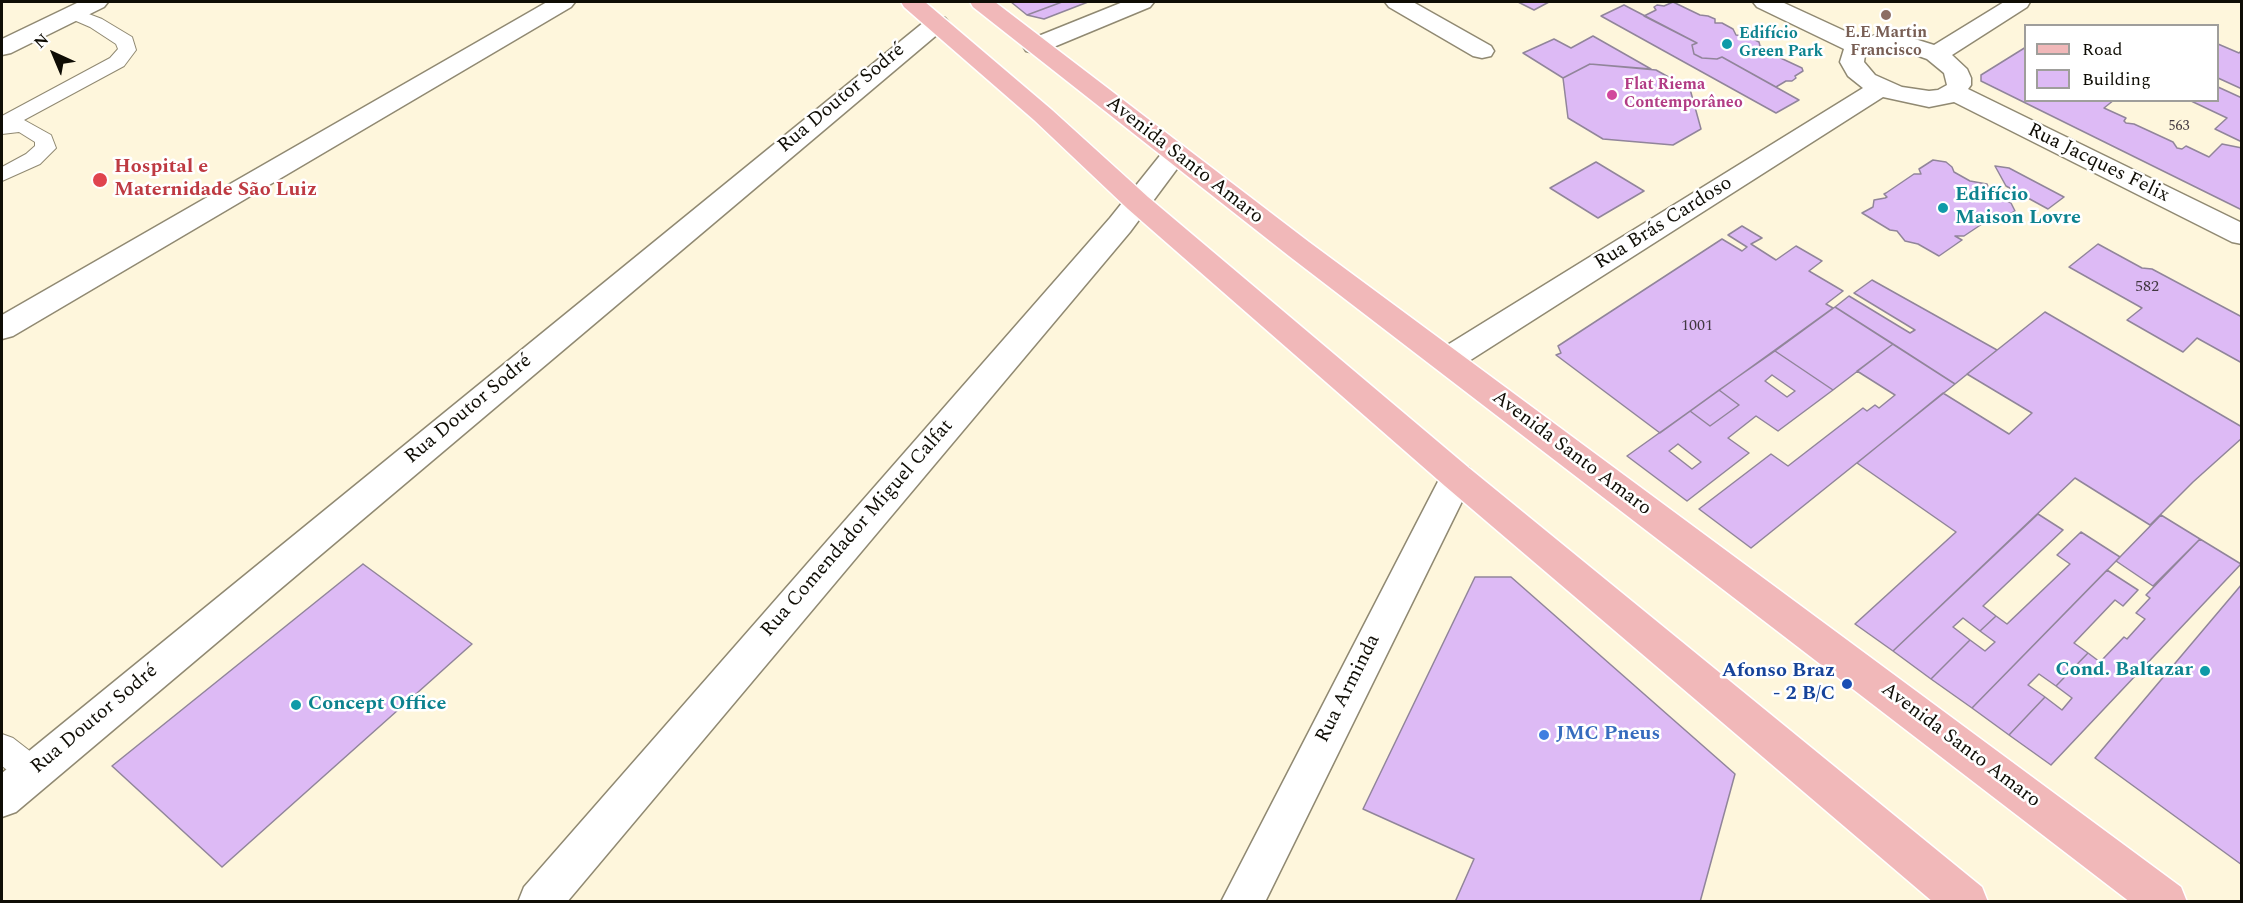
<!DOCTYPE html>
<html>
<head>
<meta charset="utf-8">
<style>
	body { margin:0 }
	#map { position:relative; width:2243px; height:903px; overflow:hidden; background:#fef6dc; font-family:Spectral,serif }
	canvas { display:block }
	.frame { position:absolute; inset:0; border:3px solid #0f0d05; pointer-events:none }
	.legend { position:absolute; left:2024px; top:24px; width:195px; height:78px; box-sizing:border-box; background:#fff; border:2px solid #9f9e9b; margin:0; padding:8px 10px; list-style:none; font-size:18px; color:#0f0d05 }
	.legend li { display:flex; align-items:center; gap:12px; height:30px }
	.legend b { width:30px; border:2px solid #9f9e9b }
	.north { position:absolute; left:24px; top:24px; width:60px; height:60px; -webkit-text-stroke:4px #fff; paint-order:stroke; rotate:316deg; font-size:16px; font-weight:700; line-height:24px; text-align:center; color:#0f0d05 }
	.north::after { content:''; display:block; margin:auto; width:21px; height:27px; background:#0f0d05; clip-path:polygon(50% 0,100% 100%,50% 72%,0 100%) }
</style>
</head>
<body>
<div id="map">
<canvas width="2243" height="903"></canvas>
<div class="frame"></div>
<ul class="legend">
<li><b style="height:8px;background:#f1b8b9"></b>Road</li>
<li><b style="height:16px;background:#ddbaf5"></b>Building</li>
</ul>
<div class="north">N</div>
</div>
<script>
const context = document.querySelector('canvas').getContext('2d');
context.lineJoin = 'round';
function paint(path, color) { context.fillStyle = color; context.fill(path, 'evenodd'); }
const toPath = rows => new Path2D(rows.map(r => 'M' + r).join(''));
function strokePath(path, color, width, dash) { context.strokeStyle = color; context.lineWidth = width; context.lineCap = dash ? 'butt' : 'round'; context.setLineDash(dash || []); context.stroke(path); }
function drawText(font, color, halo, rows, align = 'center') {
  context.font = font + ' Spectral,serif'; context.lineWidth = 5; context.setLineDash([]); context.textBaseline = 'middle'; context.strokeStyle = halo; context.fillStyle = color; for (const [text, x, y, turn = 0] of rows) {
    context.save(); context.translate(x, y); context.rotate((+turn || 0) * Math.PI / 180); context.textAlign = isNaN(turn) ? turn : align; if (halo) context.strokeText(text, 0, 0); context.fillText(text, 0, 0); context.restore();
  }
}
const building = toPath([
	[1011,2,1062,2,1027,15,1011,2],
	[1062,2,1088,2,1044,19,1027,15,1062,2],
	[1518,2,1549,2,1534,10,1518,2],
	[1673,2,1700,15,1708,16,1715,19,1715,23,1722,23,1733,29,1736,35,1747,36,1759,42,1760,46,1773,51,1772,54,1802,68,1803,71,1795,76,1796,78,1792,81,1786,81,1776,87,1722,57,1717,59,1702,58,1694,54,1692,45,1697,43,1644,16,1656,10,1654,7,1657,5,1664,6,1673,2],
	[1624,5,1697,43,1692,45,1694,54,1702,58,1717,59,1722,57,1799,100,1776,113,1601,16,1624,5],
	[1593,36,1651,69,1590,64,1563,78,1523,53,1554,39,1571,48,1593,36],
	[2218,44,2239,53,2242,50,2242,89,2218,78,2218,44],
	[2026,47,2026,100,2218,100,2218,87,2242,98,2242,210,1981,81,1981,75,2026,47],
	[1590,64,1656,70,1690,89,1701,129,1673,145,1603,139,1568,118,1563,78,1590,64],
	[2114,100,2189,100,2227,118,2215,129,2242,142,2242,148,2222,144,2209,157,2186,146,2182,149,2177,148,2173,142,2134,124,2126,123,2124,121,2126,118,2104,108,2114,100],
	[1933,160,1946,162,1952,167,1954,172,1970,181,1987,184,1990,192,2011,203,2015,211,2002,219,1994,216,1964,236,1955,236,1962,240,1939,256,1918,244,1905,241,1897,231,1890,230,1862,213,1873,207,1874,200,1885,198,1887,197,1884,194,1886,193,1914,174,1921,174,1919,169,1933,160],
	[1596,162,1644,191,1598,218,1550,188,1596,162],
	[1995,166,2009,168,2064,197,2048,209,2006,186,1995,166],
	[1742,226,1762,238,1751,244,1776,260,1796,246,1822,261,1809,271,1843,291,1826,304,1833,308,1660,433,1556,355,1561,353,1558,346,1722,239,1742,251,1747,247,1728,235,1742,226],
	[2098,244,2142,268,2152,269,2242,317,2242,363,2197,338,2183,352,2127,320,2142,308,2069,267,2098,244],
	[1872,280,1931,313,1997,350,1955,384,1835,307,1849,296,1910,333,1915,330,1854,293,1872,280],
	[1835,307,1893,344,1833,390,1775,351,1835,307],
	[2045,312,2242,427,2242,438,2193,482,2150,525,2075,478,1893,651,1855,624,1956,532,1857,463,1943,393,2009,434,2032,413,1967,374,2045,312],
	[1893,344,1955,384,1751,548,1699,509,1771,454,1788,466,1863,408,1867,411,1875,405,1879,408,1895,395,1857,371,1893,344],
	[1775,351,1833,390,1778,431,1756,416,1728,438,1749,453,1687,501,1627,456,1690,411,1710,426,1739,405,1719,390,1775,351],
	[1772,375,1795,391,1787,397,1765,381,1772,375],
	[1678,444,1701,462,1692,469,1669,451,1678,444],
	[1719,390,1739,405,1710,426,1690,411,1719,390],
	[2038,514,2063,530,1983,606,1996,616,1980,631,1963,618,1953,627,1970,640,1931,679,1893,651,2038,514],
	[2161,515,2200,539,2153,586,2116,561,2161,515],
	[2081,532,2120,557,1972,708,1931,679,1970,640,1985,651,1995,642,1980,631,1996,616,2007,624,2070,564,2057,555,2081,532],
	[2200,539,2241,564,2051,765,2009,735,2045,697,2062,710,2072,698,2056,686,2088,653,2100,662,2124,637,2127,639,2145,619,2136,613,2150,598,2146,595,2200,539],
	[363,564,472,644,222,867,112,766,363,564],
	[2107,570,2138,590,2123,606,2115,600,2074,643,2088,653,2056,686,2039,674,2028,685,2045,697,2009,735,1972,708,2107,570],
	[1475,577,1511,577,1735,774,1700,902,1455,902,1474,859,1363,809,1475,577],
	[2242,584,2242,865,2095,758,2242,584]
]);
paint(building, '#ddbaf5');
strokePath(building, '#91859a', 1.5);
const service = toPath([
	[73,8,102,19,132,37,136,50,124,66,24,120,51,135,56,148,40,164,2,181,2,167,26,154,35,146,35,142,19,132,2,134,2,116,110,58,118,49,116,44,90,27,67,17,64,13,67,9,73,8],
	[2,734,13,738,44,762,48,772,44,782,33,787,22,782,2,766,2,734]
]);
const minor = toPath([
	[79,2,108,2,104,7,11,53,2,55,2,39,79,2],
	[547,2,575,2,571,7,13,336,2,339,2,315,547,2],
	[1123,2,1154,2,1150,7,1044,51,1035,53,1026,51,1023,46,1026,41,1123,2],
	[1385,2,1413,2,1491,46,1494,51,1491,56,1482,58,1473,56,1389,7,1385,2],
	[1753,2,1782,2,1860,38,1885,34,1902,35,1934,45,2004,2,2030,2,2027,7,1952,55,1967,69,1971,78,1971,85,1968,89,2242,223,2242,244,2232,242,1954,102,1929,107,1883,97,1458,368,1447,371,1436,368,1432,360,1436,352,1863,88,1848,76,1840,62,1844,49,1757,7,1753,2],
	[1885,48,1899,49,1927,59,1944,73,1947,85,1938,90,1929,91,1902,87,1875,75,1864,62,1865,55,1874,50,1885,48],
	[937,16,945,18,949,23,945,28,16,812,2,817,2,773,929,18,937,16],
	[1175,146,1184,148,1188,154,1130,232,567,902,518,902,524,887,1110,218,1166,148,1175,146],
	[1457,464,1469,468,1474,477,1265,902,1221,902,1445,468,1457,464]
]);
const primary = toPath([
	[901,2,925,2,1052,110,1148,197,1469,468,1982,887,1988,902,1933,902,1445,486,1128,209,1034,120,904,7,901,2],
	[970,2,995,2,1309,242,2181,887,2187,902,2130,902,1289,256,973,7,970,2]
]);
strokePath(service, '#908972', 2);
strokePath(minor, '#908972', 3);
strokePath(primary, '#fff', 3);
paint(service, '#fff');
paint(minor, '#fff');
paint(primary, '#f1b8b9');
for (const [x, y, r, color] of [
	[1886,15,6,"#8d6e63"],
	[1727,44,6,"#0f9aa8"],
	[1612,95,6,"#d1479c"],
	[100,180,8,"#e0444e"],
	[1943,208,6,"#0f9aa8"],
	[2205,671,6,"#0f9aa8"],
	[1847,684,6,"#1a4fb4"],
	[296,705,6,"#0f9aa8"],
	[1544,735,6,"#3f7fe0"]
]) { const dot = new Path2D(); dot.arc(x, y, r, 0, 2 * Math.PI); context.fillStyle = color; context.fill(dot); strokePath(dot, '#fff', 2); }
drawText('14px', '#423841', null, [
	["563",2179,127]
]);
drawText('bold 16px', '#785e54', '#fff', [
	["E.E Martin",1886,34],
	["Francisco",1886,52]
]);
drawText('bold 16px', '#0d838f', '#fff', [
	["Edifício",1739,35],
	["Green Park",1739,53]
], 'left');
drawText('bold 16px', '#b23c85', '#fff', [
	["Flat Riema",1624,86],
	["Contemporâneo",1624,104]
], 'left');
drawText('16px', '#423841', null, [
	["582",2147,288],
	["1001",1697,327]
]);
drawText('20px', '#0f0d05', '#fff', [
	["Rua Doutor Sodré",842,99,-40],
	["Avenida Santo Amaro",1184,161,38],
	["Rua Jacques Felix",2098,164,26],
	["Rua Brás Cardoso",1664,224,-32],
	["Rua Doutor Sodré",469,410,-40],
	["Avenida Santo Amaro",1571,454,37],
	["Rua Comendador Miguel Calfat",858,529,-49],
	["Rua Arminda",1349,689,-63],
	["Rua Doutor Sodré",95,720,-40],
	["Avenida Santo Amaro",1960,746,37]
]);
drawText('bold 20px', '#be3a42', '#fff', [
	["Hospital e",114,168],
	["Maternidade São Luiz",114,191]
], 'left');
drawText('bold 20px', '#0d838f', '#fff', [
	["Edifício",1955,196],
	["Maison Lovre",1955,219],
	["Cond. Baltazar",2193,671,"right"],
	["Concept Office",308,705]
], 'left');
drawText('bold 20px', '#164399', '#fff', [
	["Afonso Braz",1835,672],
	["- 2 B/C",1835,695]
], 'right');
drawText('bold 20px', '#366cbe', '#fff', [
	["JMC Pneus",1556,735]
], 'left');
</script>
</body>
</html>
